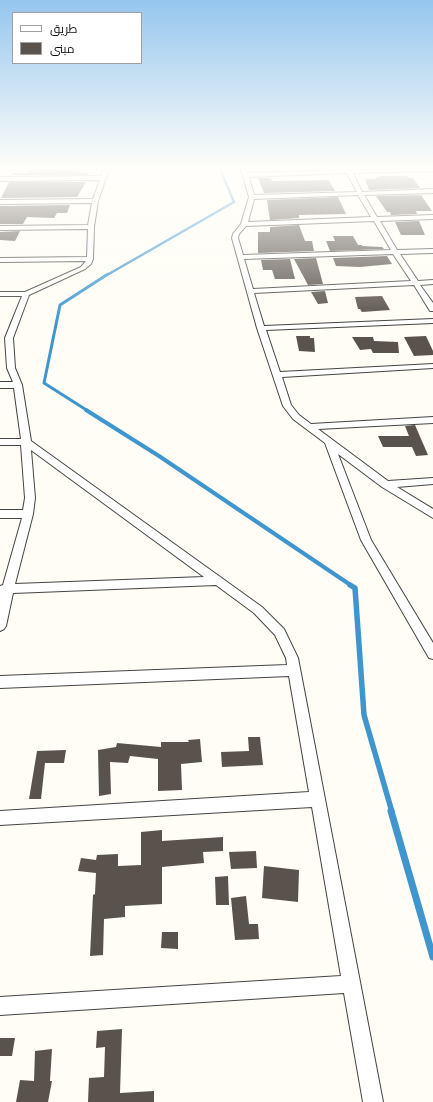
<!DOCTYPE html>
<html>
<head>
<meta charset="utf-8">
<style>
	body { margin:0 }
	#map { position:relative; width:433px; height:1102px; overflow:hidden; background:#fffdf5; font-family:"Noto Serif",Cairo,serif }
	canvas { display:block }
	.legend { position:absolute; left:12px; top:12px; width:130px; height:52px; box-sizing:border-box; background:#fff; border:1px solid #a0a0a0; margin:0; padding:5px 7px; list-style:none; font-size:12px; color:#111 }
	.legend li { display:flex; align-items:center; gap:8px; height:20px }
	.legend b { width:20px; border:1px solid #a0a0a0 }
</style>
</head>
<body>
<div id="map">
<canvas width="433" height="1102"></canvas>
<ul class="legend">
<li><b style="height:5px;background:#fff"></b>طريق</li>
<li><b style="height:11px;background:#5a524d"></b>مبنى</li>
</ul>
</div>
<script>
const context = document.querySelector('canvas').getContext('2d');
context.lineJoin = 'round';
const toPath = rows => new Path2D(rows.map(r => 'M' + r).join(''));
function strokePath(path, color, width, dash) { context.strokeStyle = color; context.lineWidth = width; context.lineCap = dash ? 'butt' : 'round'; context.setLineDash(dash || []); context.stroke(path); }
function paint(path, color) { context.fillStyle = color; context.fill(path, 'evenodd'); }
strokePath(toPath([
	[107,275,234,202,220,169]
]), '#3f96cf', 2.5);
strokePath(toPath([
	[88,411,44,383,60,305,108,274]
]), '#3f96cf', 3);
strokePath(toPath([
	[86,410,159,456,352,586]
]), '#3f96cf', 4);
strokePath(toPath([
	[350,585,355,588,364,715,392,812]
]), '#3f96cf', 5.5);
strokePath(toPath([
	[391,811,433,957]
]), '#3f96cf', 7);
paint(toPath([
	[31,169,81,169,79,173,88,173,87,175,12,175,13,173,28,173],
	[381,176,407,176,408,178,413,178,420,188,369,190,365,179,376,179,375,178],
	[258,178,271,178,272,181,329,180,335,191,264,193],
	[9,182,86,182,77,197,1,198],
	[421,195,432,211,416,211,417,214,391,215,390,212,387,212,376,196,424,195],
	[338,197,346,214,299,215,299,218,270,220,267,200],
	[0,205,0,206,70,205,67,213,57,213,54,218,27,217,23,224,0,224],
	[419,221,425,235,401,235,395,222],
	[299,225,305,241,312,241,314,251,258,253,258,232,270,232,270,227],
	[0,231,0,232,20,231,15,241,0,240],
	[333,236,353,236,358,245,362,245,362,246,382,247,384,249,330,251,326,241,335,241],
	[387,256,392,264,360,267,336,266,333,258],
	[316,258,323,284,308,285,294,259],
	[290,259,295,279,275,279,272,270,263,270,261,260],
	[325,291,328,303,318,304,311,292],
	[382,296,390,310,362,312,360,309,358,309,355,297],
	[296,336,310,336,310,338,314,338,315,352,299,351],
	[426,336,433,351,433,355,414,356,404,337],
	[352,337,373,337,374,341,398,342,399,353,373,353,371,349,360,350],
	[415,425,428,455,416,456,412,447,383,447,378,436,409,436,405,426],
	[248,737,260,737,263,765,222,767,221,752,249,751],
	[200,739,202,762,181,764,182,790,158,791,158,759,130,756,128,763,110,762,111,794,99,796,98,750,116,747,117,743,161,747,161,742,189,742,188,740],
	[66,750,64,763,45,763,41,799,29,799,37,751],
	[162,830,162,841,223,837,223,851,203,852,204,863,162,867,162,904,125,906,125,917,104,919,103,955,90,956,93,895,95,894,96,873,78,871,81,858,96,860,97,855,118,854,118,866,141,865,141,832],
	[256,851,257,868,231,869,229,852],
	[264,866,299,870,298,902,262,898],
	[228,876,229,905,216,905,215,877],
	[246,896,249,924,258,924,259,939,235,940,231,898],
	[162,932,178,932,178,949,161,948],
	[122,1029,120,1093,154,1091,154,1102,88,1102,89,1078,104,1077,105,1047,96,1048,97,1031],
	[0,1038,15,1038,12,1056,0,1056],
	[52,1049,50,1081,52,1081,48,1102,16,1102,20,1080,34,1081,35,1051]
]), '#5a524d');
const street = toPath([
	[104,169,109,169,98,201,94,227,93,259,91,264,85,269,29,295,13,338,15,368,22,385,31,441,262,607,284,629,298,658,383,1102,363,1102,344,993,0,1015,0,997,341,976,312,807,0,825,0,811,309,792,289,676,0,688,0,676,287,665,286,658,275,635,254,613,216,585,13,593,6,626,4,629,0,631,0,586,3,585,22,518,0,518,0,510,23,510,25,498,21,445,0,445,0,439,21,439,14,388,0,388,0,382,13,382,7,368,5,338,22,296,0,296,0,292,25,292,81,267,86,261,0,262,0,258,87,257,88,229,0,230,0,226,88,225,92,203,0,204,0,200,93,199,100,180,0,181,0,177,101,176,104,169],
	[31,450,204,577,15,584,33,514,35,498,31,450],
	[241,169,245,169,248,173,346,170,346,169,351,170,433,169,433,171,353,173,362,192,433,189,433,193,364,195,377,217,433,215,433,219,380,221,397,250,433,249,433,253,400,254,418,281,433,280,433,284,420,285,433,303,433,311,430,311,414,285,254,293,264,326,433,319,433,323,266,330,280,372,433,364,433,368,282,377,291,405,299,415,311,424,433,417,433,423,318,429,388,481,433,478,433,484,397,487,433,509,433,518,382,487,338,454,371,540,433,643,433,659,429,658,361,540,325,443,293,419,283,406,257,328,232,238,233,234,241,224,249,197,241,169],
	[347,173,357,192,254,195,249,177,347,173],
	[358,195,371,217,248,222,254,199,358,195],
	[374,221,391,250,243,255,238,238,239,234,246,226,374,221],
	[393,254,411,281,253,289,244,259,393,254]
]);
strokePath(street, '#444', 2);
paint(street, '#fff');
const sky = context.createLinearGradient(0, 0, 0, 323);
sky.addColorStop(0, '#95c6ee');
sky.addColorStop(0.52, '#fffefa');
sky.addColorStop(1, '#fffefa00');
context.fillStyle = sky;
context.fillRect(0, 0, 433, 323);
</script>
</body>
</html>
